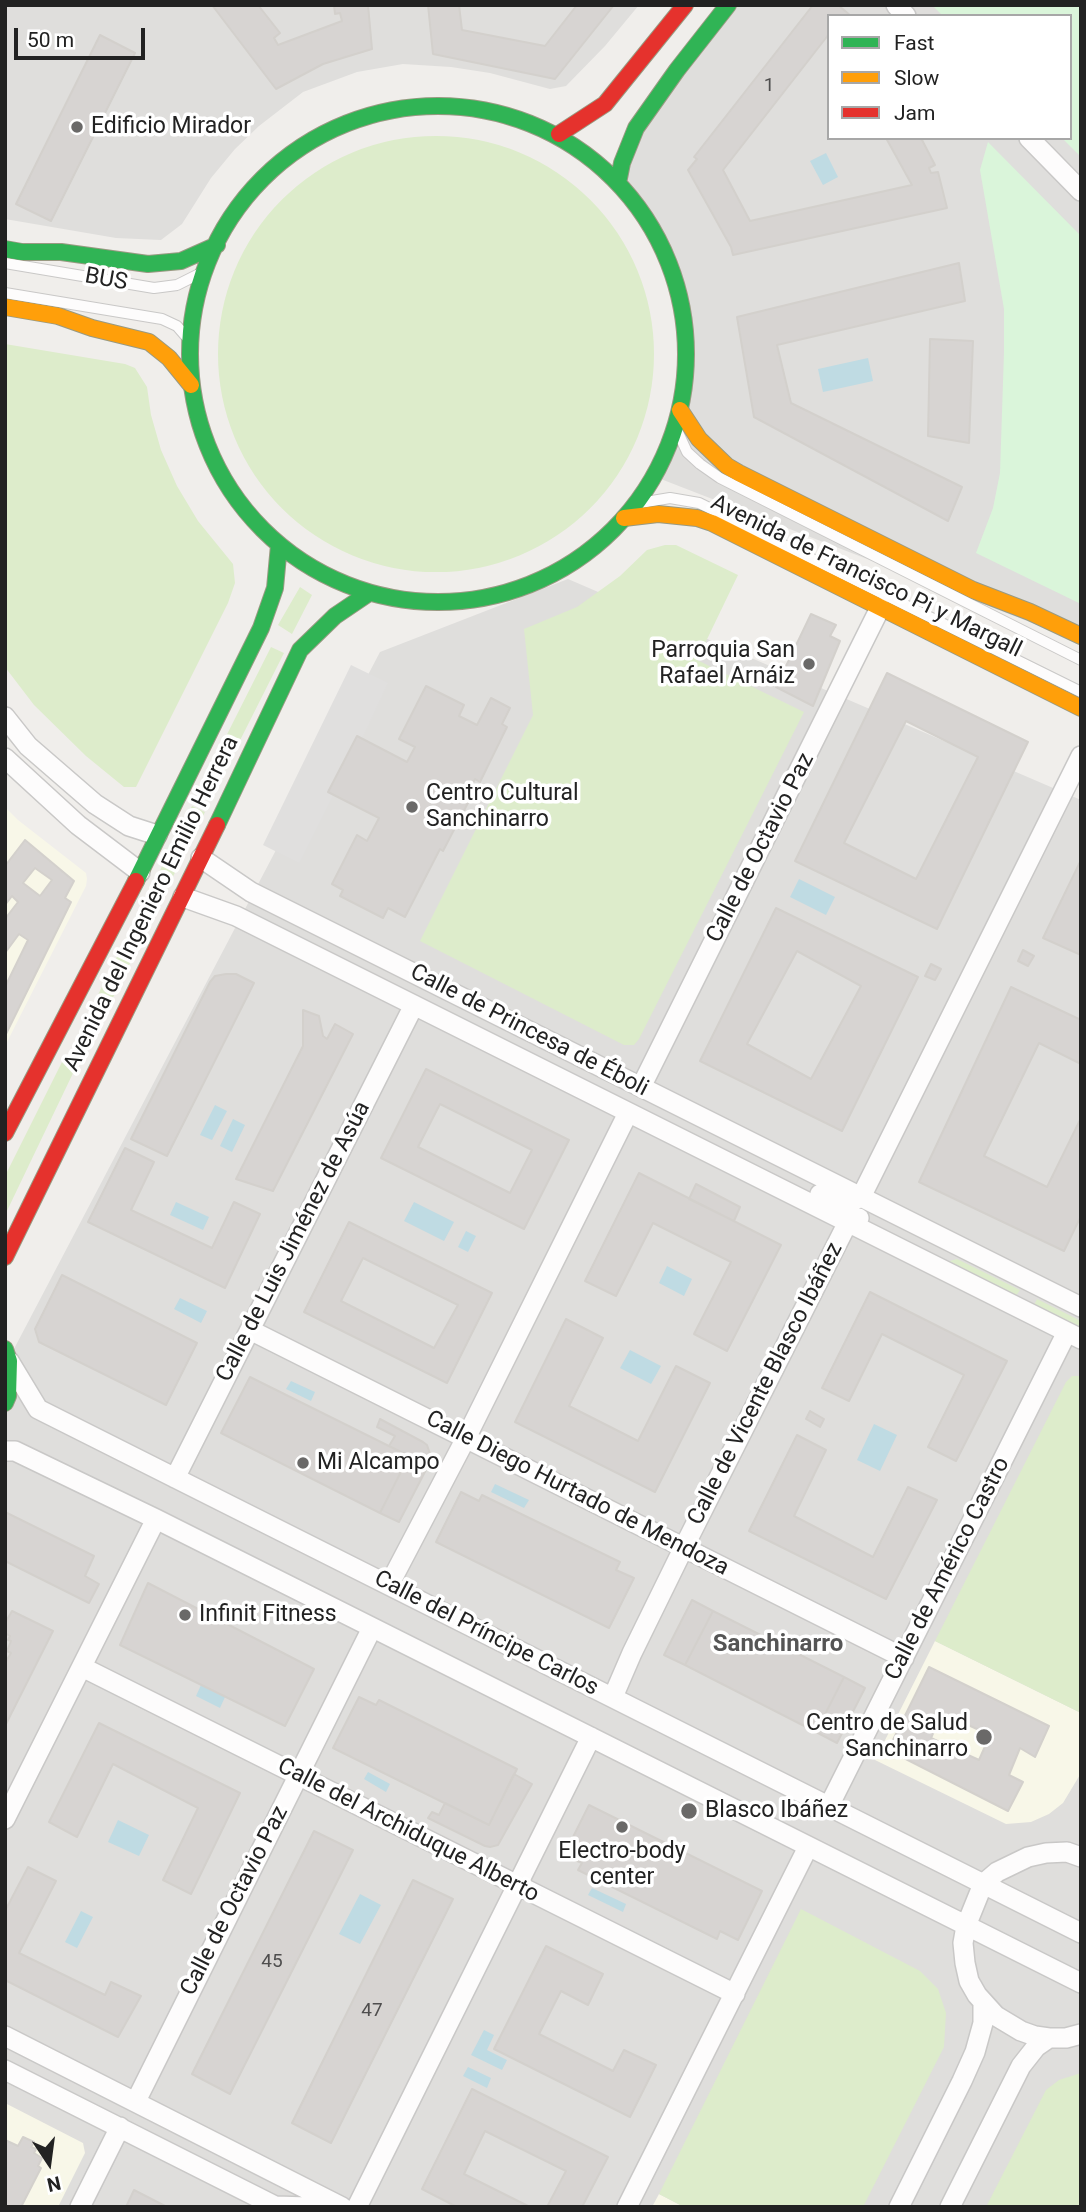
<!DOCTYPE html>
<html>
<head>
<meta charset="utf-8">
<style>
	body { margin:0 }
	#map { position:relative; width:1086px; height:2212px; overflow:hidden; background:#f0eeeb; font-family:Roboto,sans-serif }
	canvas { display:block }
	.frame { position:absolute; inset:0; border:7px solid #222; pointer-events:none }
	.legend { position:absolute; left:827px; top:14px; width:245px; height:126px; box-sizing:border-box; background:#fff; border:2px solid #a7a7a7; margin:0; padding:9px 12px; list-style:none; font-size:21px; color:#222 }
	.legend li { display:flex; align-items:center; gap:14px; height:35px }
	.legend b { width:35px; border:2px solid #a7a7a7 }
	.north { position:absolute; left:14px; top:2128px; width:70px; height:70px; -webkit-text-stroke:5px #fff; paint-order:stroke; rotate:167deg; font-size:19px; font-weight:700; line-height:28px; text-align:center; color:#222 }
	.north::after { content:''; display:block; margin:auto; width:24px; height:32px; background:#222; clip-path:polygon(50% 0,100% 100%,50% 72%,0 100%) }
	.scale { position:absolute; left:14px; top:28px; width:131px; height:32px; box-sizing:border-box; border:4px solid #222; border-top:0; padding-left:9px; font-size:21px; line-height:24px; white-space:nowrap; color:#222; -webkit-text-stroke:5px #fff; paint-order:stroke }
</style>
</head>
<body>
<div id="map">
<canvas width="1086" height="2212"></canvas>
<div class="frame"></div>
<ul class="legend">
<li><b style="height:9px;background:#30b455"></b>Fast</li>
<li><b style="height:9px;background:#ff9f0a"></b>Slow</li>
<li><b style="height:9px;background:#e5322d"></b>Jam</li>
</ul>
<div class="north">N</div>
<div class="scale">50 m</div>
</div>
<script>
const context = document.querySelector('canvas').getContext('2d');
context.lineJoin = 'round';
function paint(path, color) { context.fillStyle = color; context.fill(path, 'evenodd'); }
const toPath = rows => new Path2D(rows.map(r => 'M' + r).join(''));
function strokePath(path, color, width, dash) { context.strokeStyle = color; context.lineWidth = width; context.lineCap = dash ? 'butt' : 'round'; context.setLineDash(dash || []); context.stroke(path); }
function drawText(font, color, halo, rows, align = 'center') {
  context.font = font + ' Roboto,sans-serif'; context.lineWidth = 7; context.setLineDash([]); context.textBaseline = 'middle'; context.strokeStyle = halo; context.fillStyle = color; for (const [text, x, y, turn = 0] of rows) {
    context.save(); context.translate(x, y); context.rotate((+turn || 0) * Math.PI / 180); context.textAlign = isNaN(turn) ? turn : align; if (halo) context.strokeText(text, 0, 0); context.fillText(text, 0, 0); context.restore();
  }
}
paint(toPath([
	[5,5,639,5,605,46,566,86,550,89,490,73,451,67,403,64,357,72,303,92,259,126,235,149,211,178,182,224,161,240,116,238,5,219],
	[729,5,1081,5,1081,642,653,476,662,461,676,428,683,394,687,352,683,311,672,270,655,232,618,183,622,163],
	[829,16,1070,16,1070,138,829,138],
	[568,579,1081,800,1081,2207,5,2207,5,1366,380,652]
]), '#dfdedc');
paint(toPath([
	[5,807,18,820,86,873,87,879,86,886,5,1046],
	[935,1641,1081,1713,1081,1773,1063,1803,1049,1814,1031,1822,1006,1824,875,1760],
	[5,2103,83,2143,85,2153,58,2207,5,2207],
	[659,2194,684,2207,652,2207]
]), '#f8f7e8');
paint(toPath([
	'218 354a218 218 0 1 1 436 0a218 218 0 1 1-436 0Z',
	[5,344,125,364,135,368,147,387,151,415,161,450,177,486,198,521,233,564,235,583,228,603,136,787,124,787,86,756,34,705,5,667],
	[665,545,676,545,738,575,697,660,804,712,639,1039,634,1045,624,1045,420,941,533,715,524,629,577,607,620,576,647,550],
	[300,587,312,595,292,634,278,625],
	[271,647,284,653,214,792,201,786],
	[192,806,205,812,87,1050,74,1043],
	[62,1062,75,1069,5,1215,5,1176],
	[957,1259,1020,1290,1016,1296,946,1262],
	[1037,1299,1081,1321,1081,1331,1033,1307],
	[1072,1376,1081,1376,1081,1713,935,1641,1066,1382],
	[801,1909,920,1971,938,1989,946,2013,944,2047,863,2207,684,2207,659,2194],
	[1081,2073,1081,2207,986,2207,1046,2090,1059,2080]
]), '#ddeccb');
paint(toPath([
	[932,5,1081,5,1081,157,1062,138,1070,138,1070,16,943,16],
	[988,142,1081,236,1081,604,976,553,993,508,1000,473,1004,352,1004,309,980,170]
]), '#daf5da');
paint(toPath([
	[351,665,388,683,362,739,328,792,333,795,299,863,263,845]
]), '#e0dfde');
paint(toPath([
	[826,153,838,177,823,185,810,161],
	[868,358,873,381,823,392,818,369],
	[799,879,835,897,826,915,790,897],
	[215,1105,227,1111,212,1140,200,1135],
	[233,1119,245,1125,232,1152,220,1146],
	[176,1202,209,1217,203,1230,170,1215],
	[414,1202,454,1222,444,1241,404,1221],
	[466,1231,476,1236,468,1252,458,1247],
	[667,1266,692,1279,684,1296,659,1283],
	[180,1298,207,1311,201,1323,174,1309],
	[630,1350,661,1366,651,1384,620,1368],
	[291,1381,315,1392,311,1401,286,1389],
	[874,1424,897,1435,880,1471,857,1460],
	[495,1484,529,1500,524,1508,491,1492],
	[201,1685,225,1697,220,1708,196,1696],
	[368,1772,390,1784,386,1792,364,1779],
	[118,1820,149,1835,139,1856,108,1842],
	[592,1888,626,1904,623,1912,588,1895],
	[360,1894,381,1905,360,1944,339,1934],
	[81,1911,93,1917,77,1948,65,1942],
	[484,2030,494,2035,487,2050,507,2060,502,2070,471,2055],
	[468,2067,491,2078,487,2088,463,2076]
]), '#bfdbe3');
const building = toPath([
	[212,5,258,5,280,33,274,38,278,45,342,21,340,13,335,14,334,5,368,5,372,49,323,64,276,89,212,5],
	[428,5,459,5,462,30,545,46,577,5,614,5,555,79,433,54,428,5],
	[813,5,838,5,851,16,829,16,829,34,723,170,750,221,912,185,886,138,921,138,935,165,929,168,931,173,938,172,947,208,733,255,731,247,688,170,697,159,694,157,813,5],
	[100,35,135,53,51,221,16,204,100,35],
	[959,263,965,301,777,345,791,403,962,487,948,521,754,417,737,317,959,263],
	[930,339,973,341,969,443,928,436,930,339],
	[811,614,836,625,830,636,840,641,813,706,776,687,811,614],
	[887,673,1028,742,937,929,795,861,887,673],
	[906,721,978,757,916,879,844,843,906,721],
	[426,686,464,705,459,716,477,725,491,698,510,708,502,724,507,727,480,782,475,779,467,794,471,797,443,851,440,849,405,917,388,908,383,918,340,896,343,890,332,884,357,835,367,841,379,818,328,792,357,736,407,762,415,747,399,739,426,686],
	[25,840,74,881,65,898,71,902,5,1036,5,987,28,940,19,934,5,953,5,919,18,902,12,896,5,905,5,866,25,840],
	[35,868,52,880,40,896,23,883,35,868],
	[1081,860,1081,955,1043,938,1081,860],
	[776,908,918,977,842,1131,700,1061,776,908],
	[797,951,861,986,811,1079,747,1044,797,951],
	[1023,950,1034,956,1028,966,1018,961,1023,950],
	[931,964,941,969,935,980,925,976,931,964],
	[226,974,236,974,254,983,167,1156,131,1139,210,982,215,976,226,974],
	[1011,987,1081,1020,1081,1064,1039,1043,984,1156,1047,1187,1081,1118,1081,1216,1064,1251,919,1182,1011,987],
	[303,1010,319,1016,323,1036,327,1039,335,1024,353,1034,273,1191,236,1179,303,1046,303,1010],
	[426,1069,569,1140,524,1229,381,1158,426,1069],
	[440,1104,532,1150,510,1193,418,1147,440,1104],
	[125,1148,154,1162,131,1210,212,1248,234,1202,260,1214,225,1288,88,1222,125,1148],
	[639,1173,781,1245,727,1351,694,1334,731,1262,653,1223,616,1296,585,1281,639,1173],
	[696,1184,740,1207,734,1221,689,1199,696,1184],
	[349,1222,492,1293,447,1383,304,1312,349,1222],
	[363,1258,458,1305,434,1348,341,1301,363,1258],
	[62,1275,197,1343,166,1405,39,1342,35,1329,62,1275],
	[870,1292,1007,1361,956,1461,928,1447,964,1375,882,1334,849,1401,822,1388,870,1292],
	[566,1319,603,1338,569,1406,638,1441,676,1366,710,1383,655,1492,515,1422,566,1319],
	[250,1377,409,1456,380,1513,221,1433,250,1377],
	[810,1411,824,1419,820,1427,806,1419,810,1411],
	[380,1419,423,1442,427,1445,430,1454,429,1464,399,1522,380,1513,409,1456,389,1446,395,1436,377,1427,380,1419],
	[797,1435,826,1450,794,1516,873,1557,908,1487,937,1500,886,1599,749,1531,797,1435],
	[461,1492,479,1501,482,1495,620,1562,616,1570,634,1578,609,1628,436,1542,461,1492],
	[5,1512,94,1556,85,1576,99,1584,89,1603,5,1561,5,1512],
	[148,1583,314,1669,285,1726,120,1645,148,1583],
	[692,1600,713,1611,685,1665,664,1655,692,1600],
	[12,1611,53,1631,5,1726,5,1663,11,1653,7,1651,11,1641,8,1640,10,1636,5,1633,5,1623,12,1611],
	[713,1611,844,1677,816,1732,685,1665,713,1611],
	[929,1667,1049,1726,1035,1757,1020,1748,1009,1775,1023,1782,1008,1811,888,1750,929,1667],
	[942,1713,990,1735,979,1760,931,1738,942,1713],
	[844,1677,865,1688,837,1743,816,1732,844,1677],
	[359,1697,376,1705,379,1700,517,1769,489,1825,333,1748,359,1697],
	[99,1723,240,1793,191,1894,163,1880,198,1808,113,1764,77,1837,49,1822,99,1723],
	[514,1774,532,1784,498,1845,490,1847,485,1846,428,1818,432,1812,439,1815,445,1803,489,1825,514,1774],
	[589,1805,762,1891,738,1940,720,1931,717,1939,578,1870,582,1863,572,1859,577,1847,570,1843,589,1805],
	[314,1831,353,1850,230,2094,192,2074,314,1831],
	[28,1867,56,1881,19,1953,105,1995,111,1982,141,1996,118,2037,5,1980,5,1911,28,1867],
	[413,1880,453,1899,331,2143,292,2123,413,1880],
	[546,1946,603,1974,588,2005,561,1991,539,2034,613,2071,624,2050,656,2065,630,2117,494,2049,546,1946],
	[472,2089,608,2157,582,2207,547,2207,566,2171,485,2131,464,2174,530,2207,457,2207,422,2189,472,2089],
	[23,2137,34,2142,31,2147,36,2149,34,2153,42,2158,38,2166,41,2168,21,2207,5,2207,5,2140,18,2146,23,2137],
	[134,2190,167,2207,126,2207,134,2190]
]);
paint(building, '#d7d4d2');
strokePath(building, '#d3d0cc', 2);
const lane = toPath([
	[5,263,154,288,177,285,205,271],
	[5,293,162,319,177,326,190,341],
	[676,428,687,452,700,464,720,478,1081,660],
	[634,504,670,498,699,503,1081,692]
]);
const street = toPath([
	[896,5,906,16],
	[1029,138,1081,191],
	[5,717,28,746,95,804,129,826,157,835],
	[5,758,78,825,140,872],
	[201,858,251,892,1081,1307],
	[183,897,236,916,1081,1339],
	[641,1087,880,608],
	[820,1194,843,1206,861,1197,1081,756],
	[250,1330,904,1658],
	[9,1361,38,1409,1081,1933],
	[5,1451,15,1451,156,1519,1081,1983],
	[175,1478,414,1005],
	[389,1585,466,1438,628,1113],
	[82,1667,735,1994],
	[613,1697,632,1653,684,1547,848,1222,859,1218],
	[829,1806,1067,1332],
	[5,1819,156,1519],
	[1081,1857,1067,1852,1046,1853,1028,1857,997,1872,983,1884,966,1926,963,1943,965,1963,969,1981,977,1995,996,2016,1021,2031,1035,2036,1049,2038,1066,2038,1081,2034],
	[5,2036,342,2207],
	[5,2070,277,2207],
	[136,2101,372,1628],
	[275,2206,308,2207],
	[80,2207,120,2127],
	[357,2207,591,1737],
	[627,2207,808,1847],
	[899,2207,962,2081,975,2052,983,2023,983,2004],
	[950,2207,1021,2066,1036,2047,1049,2038]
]);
const fast = toPath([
	'190 354a248 248 0 1 1 496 0a248 248 0 1 1-496 0Z',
	[618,183,622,163,636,128,677,70,728,5],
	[5,249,22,252,61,252,148,264,181,261,217,245],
	[217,825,300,650,335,616,369,593],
	[136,881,261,628,275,588,279,545],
	[5,1349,9,1361,8,1396,5,1403]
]);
const slow = toPath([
	[5,307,58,316,92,328,149,342,169,358,191,385],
	[680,410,699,439,727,466,739,473,973,590,1030,612,1081,636],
	[624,518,658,514,697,518,712,523,1081,708]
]);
const jam = toPath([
	[559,134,605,104,685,5],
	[5,1133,136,881],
	[5,1257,217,825]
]);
strokePath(lane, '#c9c8c7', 12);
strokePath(street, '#c9c8c7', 22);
strokePath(fast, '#999a82', 18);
strokePath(slow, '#999a82', 18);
strokePath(jam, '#999a82', 18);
strokePath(lane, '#fdfcfc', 10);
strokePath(street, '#fdfcfc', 19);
strokePath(fast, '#30b455', 16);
strokePath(slow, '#ff9f0a', 16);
strokePath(jam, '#e5322d', 16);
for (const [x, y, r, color] of [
	[77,127,7,"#6a6968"],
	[809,664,7,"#6a6968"],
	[412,807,7,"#6a6968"],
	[303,1463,7,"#6a6968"],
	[185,1615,7,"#6a6968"],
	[984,1737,9,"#6a6968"],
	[689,1811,9,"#6a6968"],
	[622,1827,7,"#6a6968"]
]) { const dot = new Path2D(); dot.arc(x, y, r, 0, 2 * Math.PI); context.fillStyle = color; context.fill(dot); strokePath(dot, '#fff', 2.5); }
drawText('19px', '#4f4e4e', null, [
	["1",769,86],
	["45",272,1962],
	["47",372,2011]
]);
drawText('23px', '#222', '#fff', [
	["Edificio Mirador",91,127],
	["Parroquia San",795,651,"right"],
	["Rafael Arnáiz",795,677,"right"],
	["Centro Cultural",426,794],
	["Sanchinarro",426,820],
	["Mi Alcampo",317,1463],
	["Infinit Fitness",199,1615],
	["Centro de Salud",968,1724,"right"],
	["Sanchinarro",968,1750,"right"],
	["Blasco Ibáñez",705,1811],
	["Electro-body",622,1852,"center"],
	["center",622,1878,"center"]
], 'left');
drawText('23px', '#222', '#fff', [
	["BUS",106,280,10],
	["Avenida de Francisco Pi y Margall",866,577,26],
	["Calle de Octavio Paz",761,848,-63],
	["Avenida del Ingeniero Emilio Herrera",152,904,-64],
	["Calle de Princesa de Éboli",529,1031,27],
	["Calle de Luis Jiménez de Asúa",294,1242,-63],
	["Calle de Vicente Blasco Ibáñez",766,1384,-63],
	["Calle Diego Hurtado de Mendoza",577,1494,27],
	["Calle de Américo Castro",948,1569,-63],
	["Calle del Príncipe Carlos",486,1634,27],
	["Calle del Archiduque Alberto",408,1831,27],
	["Calle de Octavio Paz",235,1901,-63]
]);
drawText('bold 24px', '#555', '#fff', [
	["Sanchinarro",778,1645]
]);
</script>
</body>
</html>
